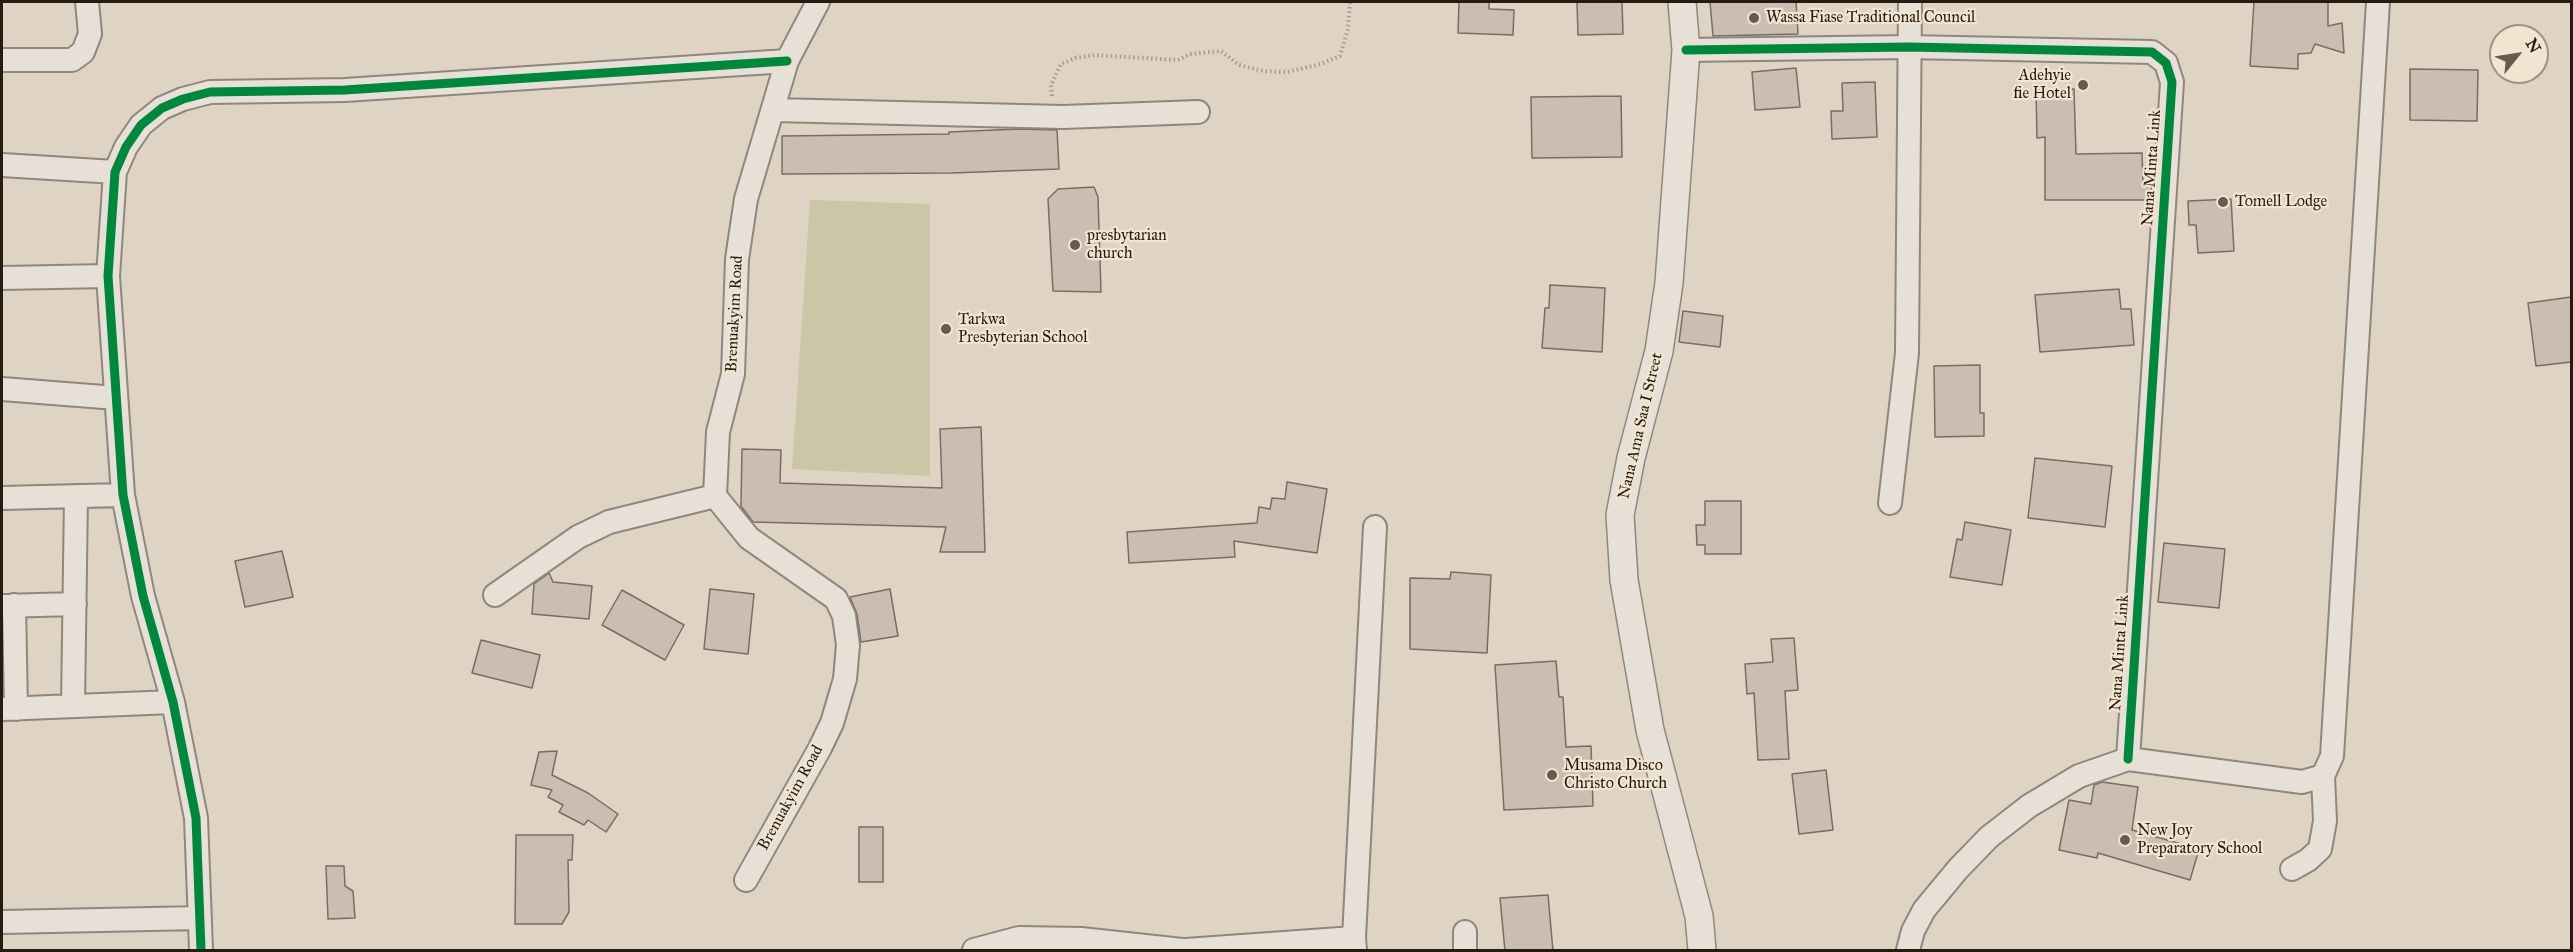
<!DOCTYPE html>
<html>
<head>
<meta charset="utf-8">
<style>
	body { margin:0 }
	#map { position:relative; width:2573px; height:952px; overflow:hidden; background:#dfd3c3; font-family:"IM FELL Great Primer",serif }
	canvas { display:block }
	.frame { position:absolute; inset:0; border:3px solid #251b11; pointer-events:none }
	.north { position:absolute; left:2489px; top:24px; width:60px; height:60px; box-sizing:border-box; background:#f1e4d1; border:2px solid #9f9484; border-radius:50%; rotate:60deg; font-size:16px; font-weight:700; line-height:24px; text-align:center; color:#251b11 }
	.north::after { content:''; display:block; margin:auto; width:21px; height:27px; background:#665b4f; clip-path:polygon(50% 0,100% 100%,50% 72%,0 100%) }
</style>
</head>
<body>
<div id="map">
<canvas width="2573" height="952"></canvas>
<div class="frame"></div>
<div class="north">N</div>
</div>
<script>
const context = document.querySelector('canvas').getContext('2d');
context.lineJoin = 'round';
function paint(path, color) { context.fillStyle = color; context.fill(path, 'evenodd'); }
const toPath = rows => new Path2D(rows.map(r => 'M' + r).join(''));
function strokePath(path, color, width, dash) { context.strokeStyle = color; context.lineWidth = width; context.lineCap = dash ? 'butt' : 'round'; context.setLineDash(dash || []); context.stroke(path); }
function drawText(font, color, halo, rows, align = 'center') {
  context.font = font + ' "IM FELL Great Primer",serif'; context.lineWidth = 4.5; context.setLineDash([]); context.textBaseline = 'middle'; context.strokeStyle = halo; context.fillStyle = color; for (const [text, x, y, turn = 0] of rows) {
    context.save(); context.translate(x, y); context.rotate((+turn || 0) * Math.PI / 180); context.textAlign = isNaN(turn) ? turn : align; if (halo) context.strokeText(text, 0, 0); context.fillText(text, 0, 0); context.restore();
  }
}
paint(toPath([
	[810,200,930,204,930,476,792,469]
]), '#cbc6a5');
const building = toPath([
	[1459,2,1489,2,1489,9,1514,10,1513,35,1458,33,1459,2],
	[1577,2,1622,2,1623,34,1578,35,1577,2],
	[1710,2,1796,2,1798,34,1713,36,1710,2],
	[2254,2,2328,2,2328,26,2342,23,2344,53,2315,44,2311,53,2298,54,2298,69,2250,66,2254,2],
	[1796,68,1800,107,1755,110,1752,72,1796,68],
	[2410,69,2478,70,2477,121,2410,120,2410,69],
	[1875,82,1877,137,1832,139,1831,111,1843,111,1842,83,1875,82],
	[2074,89,2076,154,2142,153,2143,182,2152,181,2151,200,2045,200,2045,137,2037,138,2036,90,2074,89],
	[1621,96,1622,157,1532,158,1531,97,1621,96],
	[1019,129,1057,130,1059,169,951,173,782,174,782,136,949,134,949,132,1019,129],
	[1094,187,1098,197,1101,292,1053,291,1048,199,1058,189,1094,187],
	[2231,199,2234,251,2198,253,2196,225,2189,225,2188,201,2231,199],
	[1550,285,1605,288,1602,352,1542,348,1545,308,1549,308,1550,285],
	[2119,289,2121,309,2131,309,2134,345,2040,352,2035,295,2119,289],
	[2571,297,2571,362,2536,366,2528,303,2571,297],
	[1683,311,1723,316,1720,347,1679,342,1683,311],
	[1980,365,1980,413,1984,413,1984,436,1935,437,1934,366,1980,365],
	[981,427,985,552,940,552,946,527,753,522,741,506,742,449,781,450,780,483,942,488,940,429,981,427],
	[2035,458,2112,466,2105,527,2028,518,2035,458],
	[1287,482,1327,489,1317,553,1234,541,1235,557,1129,563,1127,532,1257,523,1259,507,1270,509,1272,498,1285,499,1287,482],
	[1705,501,1741,501,1741,554,1705,554,1705,545,1697,545,1696,525,1705,525,1705,501],
	[1965,522,2011,530,2002,585,1950,577,1957,539,1962,540,1965,522],
	[2164,543,2225,549,2219,608,2158,602,2164,543],
	[282,551,293,597,245,607,235,561,282,551],
	[1451,572,1491,575,1487,653,1410,649,1410,578,1450,579,1451,572],
	[549,573,553,582,592,586,589,619,532,614,534,584,549,573],
	[710,589,754,594,748,654,704,649,710,589],
	[890,589,898,636,861,642,857,614,850,597,890,589],
	[622,590,684,625,665,660,602,625,622,590],
	[1794,638,1798,690,1785,691,1789,759,1758,760,1754,693,1747,694,1745,664,1773,662,1771,639,1794,638],
	[481,640,540,655,532,688,472,673,481,640],
	[1556,661,1559,697,1563,697,1566,747,1591,746,1593,806,1504,810,1495,665,1556,661],
	[557,751,552,775,588,793,618,814,606,832,588,820,584,825,559,812,563,805,548,797,552,790,531,785,539,752,557,751],
	[1826,770,1833,830,1799,834,1792,774,1826,770],
	[2102,782,2138,787,2132,830,2199,849,2190,880,2098,853,2097,858,2059,850,2069,800,2091,804,2094,785,2102,782],
	[859,827,883,827,883,882,859,882,859,827],
	[516,835,573,835,572,860,568,860,569,912,562,924,515,924,516,835],
	[326,866,344,866,345,886,353,891,355,918,328,919,326,866],
	[1548,895,1553,951,1505,951,1500,898,1548,895]
]);
paint(building, '#ccbdb2');
strokePath(building, '#756e65', 1.5);
const minor = toPath([
	[1686,50,1909,47,2152,52,2166,63,2172,82,2128,759],
	[2,60,72,60,83,52,90,34,87,2],
	[774,110,1063,117,1198,112],
	[2,165,115,172],
	[2,278,108,276],
	[2,389,116,398],
	[2,498,123,495],
	[1890,503,1907,353,1910,2],
	[495,595,578,537,609,522,715,496],
	[14,605,16,709],
	[2,606,75,604],
	[73,706,76,496],
	[2,709,173,702],
	[2292,869,2308,860,2320,849,2325,821,2323,776,2332,756,2378,2],
	[746,880,820,748,832,723,845,679,848,645,844,616,836,599,749,538,715,496,718,432,733,374,737,259,746,199,787,61,818,2],
	[2,922,200,918],
	[1465,932,1465,950],
	[201,950,196,818,173,702,143,596,123,495,108,276,115,172,126,147,141,125,162,108,183,99,210,92,345,90,787,61],
	[974,950,1019,938,1081,939,1182,950],
	[1186,950,1354,938],
	[1355,950,1354,938,1375,527],
	[1908,950,1913,931,1924,910,1958,869,1989,837,2029,806,2079,776,2128,759,2302,782,2323,776]
]);
const tertiary = toPath([
	[1682,2,1686,50,1669,283,1659,351,1631,458,1620,515,1624,580,1650,730,1699,916,1702,950]
]);
strokePath(minor, '#8f877d', 26);
strokePath(tertiary, '#8f877d', 30);
strokePath(toPath([
	[1052,96,1051,85,1061,64,1075,58,1095,55,1178,60,1190,54,1221,51,1239,65,1263,71,1287,72,1321,64,1340,56,1348,29,1350,2]
]), '#a19c95', 4, [1.5, 3]);
strokePath(minor, '#e6e0d7', 22);
strokePath(tertiary, '#e6e0d7', 27);
strokePath(toPath([
	[1686,50,1909,47,2152,52,2166,63,2172,82,2128,759],
	[201,950,196,818,173,702,143,596,123,495,108,276,115,172,126,147,141,125,162,108,183,99,210,92,345,90,787,61]
]), '#00873e', 9);
for (const [x, y, r, color] of [
	[1754,18,6,"#665b4f"],
	[2083,85,6,"#665b4f"],
	[2223,202,6,"#665b4f"],
	[1075,245,6,"#665b4f"],
	[946,329,6,"#665b4f"],
	[1552,775,6,"#665b4f"],
	[2125,840,6,"#665b4f"]
]) { const dot = new Path2D(); dot.arc(x, y, r, 0, 2 * Math.PI); context.fillStyle = color; context.fill(dot); strokePath(dot, '#f1e4d1', 2); }
drawText('16px', '#251b11', '#f1e4d1', [
	["Wassa Fiase Traditional Council",1766,18],
	["Adehyie",2071,76,"right"],
	["fie Hotel",2071,94,"right"],
	["Tomell Lodge",2235,202],
	["presbytarian",1087,236],
	["church",1087,254],
	["Tarkwa",958,320],
	["Presbyterian School",958,338],
	["Musama Disco",1564,766],
	["Christo Church",1564,784],
	["New Joy",2137,831],
	["Preparatory School",2137,849]
], 'left');
drawText('16px', '#251b11', '#f1e4d1', [
	["Nana Minta Link",2152,168,-86],
	["Brenuakyim Road",735,314,-87],
	["Nana Ama Saa I Street",1641,426,-77],
	["Nana Minta Link",2120,653,-86],
	["Brenuakyim Road",791,798,-61]
]);
</script>
</body>
</html>
